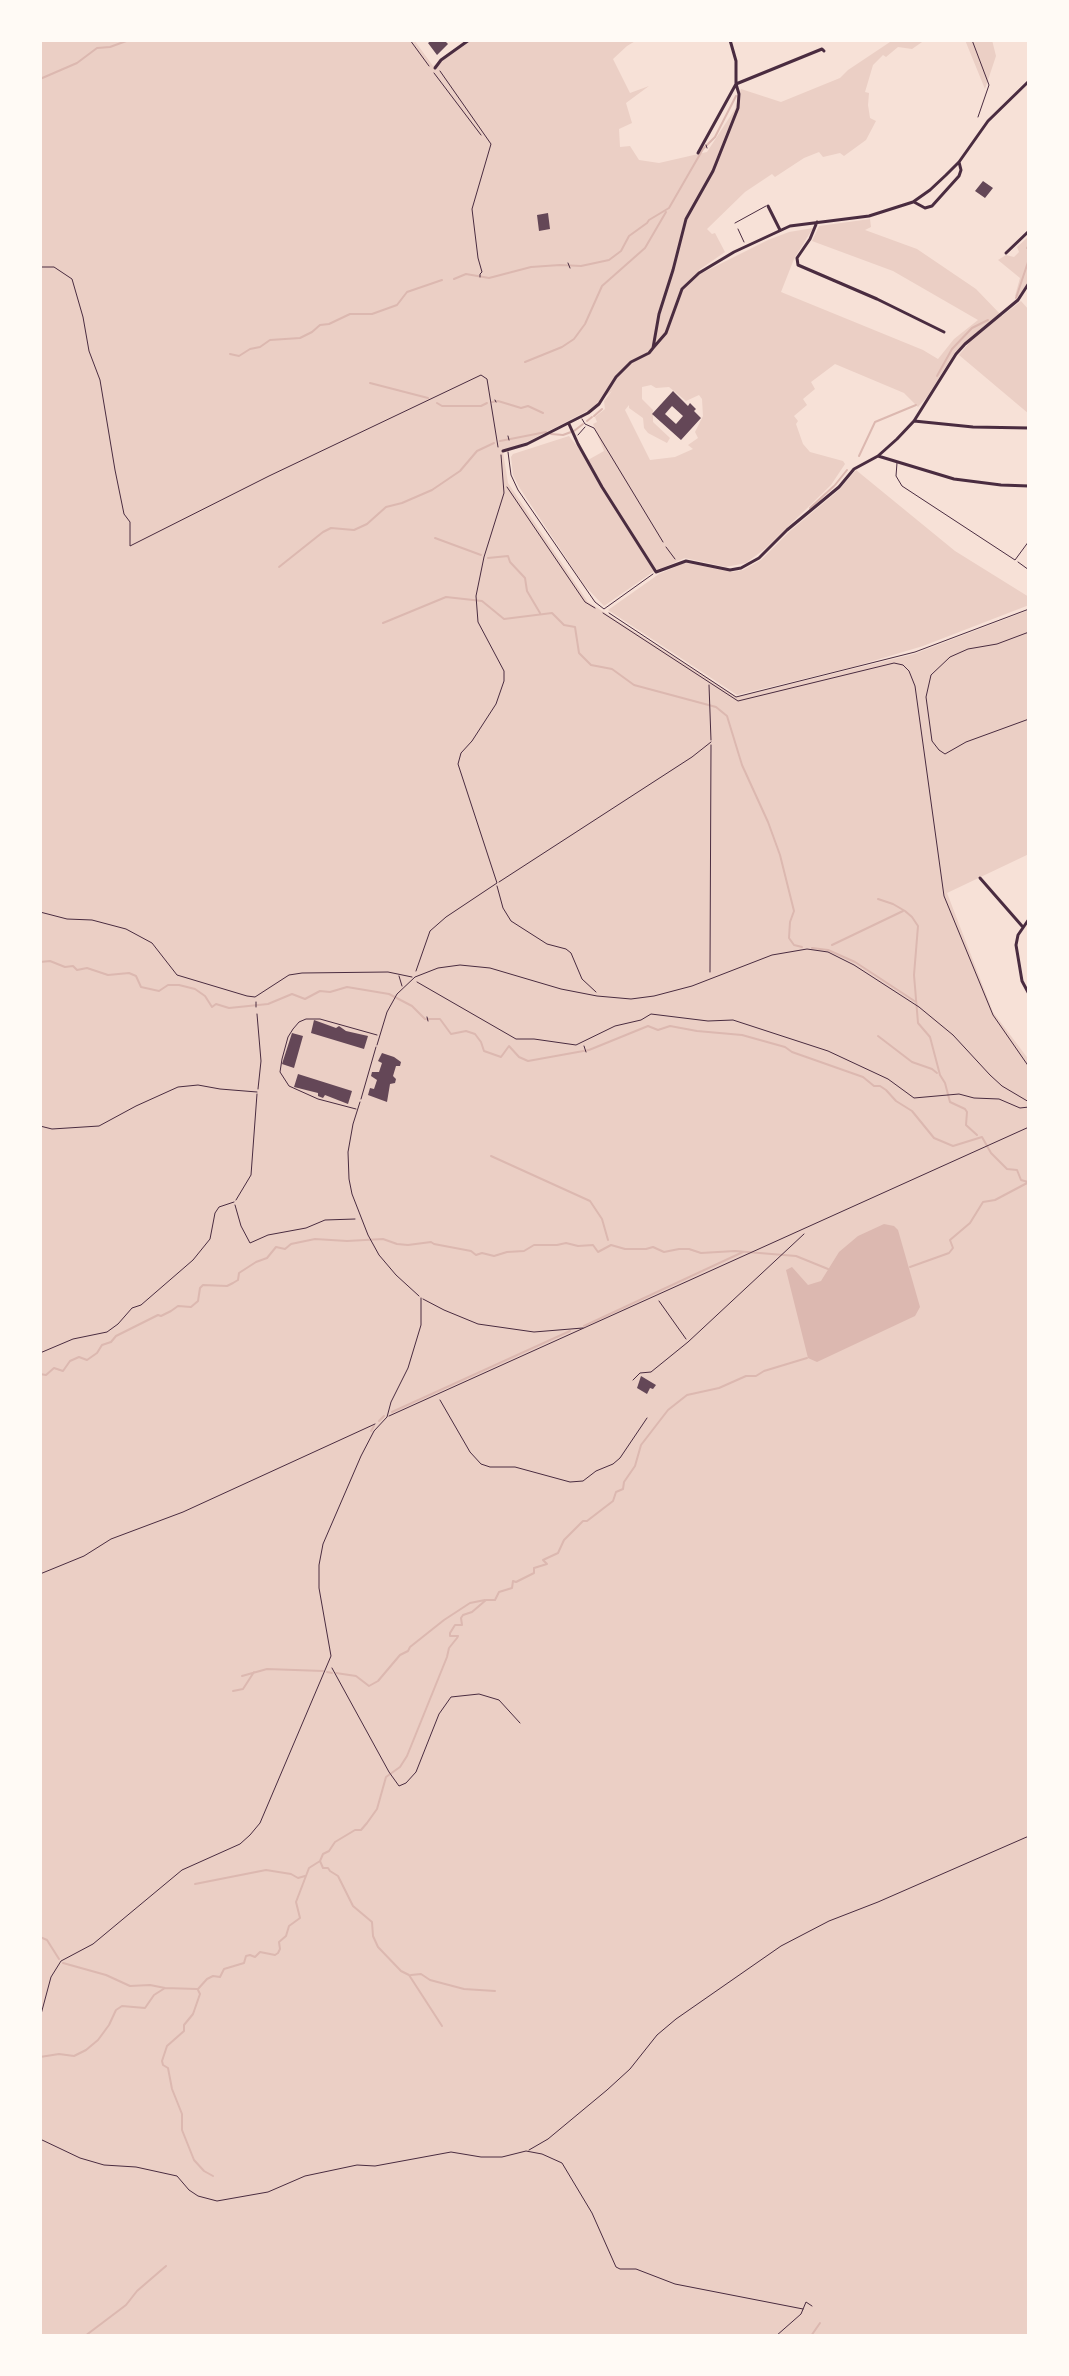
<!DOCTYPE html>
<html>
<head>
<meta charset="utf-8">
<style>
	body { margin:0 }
	#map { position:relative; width:1069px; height:2376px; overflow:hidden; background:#f7e1d7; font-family:Arial,sans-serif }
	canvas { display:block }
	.frame { position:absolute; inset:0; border:42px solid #fffaf5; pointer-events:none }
</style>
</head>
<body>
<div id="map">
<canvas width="1069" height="2376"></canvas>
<div class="frame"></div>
</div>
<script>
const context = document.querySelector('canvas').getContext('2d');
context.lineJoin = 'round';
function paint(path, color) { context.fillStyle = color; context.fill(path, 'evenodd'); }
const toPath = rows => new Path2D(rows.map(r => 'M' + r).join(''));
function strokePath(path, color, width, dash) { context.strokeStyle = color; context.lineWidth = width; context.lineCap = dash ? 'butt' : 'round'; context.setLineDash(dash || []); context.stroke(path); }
paint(toPath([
	[40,40,414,40,433,66,466,40,637,40,627,46,613,59,630,93,649,86,626,103,632,123,619,129,620,147,630,146,639,160,659,163,707,152,735,109,741,89,781,102,840,78,848,70,893,40,925,40,912,49,898,47,886,57,883,55,873,65,865,92,869,93,868,105,870,118,876,121,866,140,844,156,840,153,823,157,819,152,804,158,775,177,772,174,745,192,707,229,712,234,715,233,725,252,699,270,698,275,768,240,789,232,813,228,794,259,781,292,923,350,938,359,954,339,978,320,893,271,812,241,819,226,870,219,871,227,865,230,917,249,976,289,1002,316,1021,301,1029,310,1029,414,959,355,970,342,955,352,927,397,918,407,904,393,835,364,811,382,815,389,803,399,807,405,794,416,798,421,796,424,803,444,810,452,843,461,845,464,831,485,766,548,746,563,726,567,685,558,653,572,604,606,584,585,519,487,513,475,511,457,513,454,569,436,588,460,604,451,593,424,597,422,595,417,605,409,604,401,612,391,589,410,533,439,503,452,508,483,588,602,737,697,914,654,1029,610,1029,854,947,893,993,1012,1029,1060,1029,2336,40,2336],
	[651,385,656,388,669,387,686,401,699,395,702,399,703,416,695,432,698,438,688,445,693,449,675,457,650,460,625,410,629,405,629,408,643,418,644,428,648,433,667,443,670,438,653,422,653,410,642,399,642,387],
	[965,40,992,40,996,56,985,89],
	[1029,236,1029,280,1019,297,1015,296,1020,278,998,260,1006,255,1014,257,1019,252,1017,247],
	[856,470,955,551,1029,597,1029,605,923,646,853,667,737,695,608,610,659,574,682,564,687,563,732,572,743,570,761,560,790,531,839,490]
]), '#ebcfc5');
paint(toPath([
	[884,1224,894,1226,898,1230,920,1307,915,1316,817,1362,808,1358,786,1270,792,1267,808,1285,821,1281,839,1252,858,1236]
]), '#dcb8b0');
strokePath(toPath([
	[40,79,77,63,97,48,110,47,129,40],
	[1027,248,1029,245],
	[1028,252,1029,255],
	[454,279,466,274,489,278,531,267,560,265,581,266,609,260,621,251,629,236,647,223,649,220,669,208,703,149,715,137,736,96],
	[1016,298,1029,259],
	[230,354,239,356,250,349,260,347,270,340,300,338,312,332,320,325,329,324,350,314,372,314,397,305,407,292,442,280],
	[525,362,562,347,574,339,585,324,602,286,645,248,666,212],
	[937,376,952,349,972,328,988,320],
	[370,383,428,398],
	[492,402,498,401,521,408,528,406,543,413],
	[437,403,442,406,481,406,487,403],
	[594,416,602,409],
	[587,421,592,417],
	[574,431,583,424],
	[551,434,563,435,571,432],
	[500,441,546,432],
	[859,456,875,422,916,405],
	[835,485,847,470],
	[810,508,834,486],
	[435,538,481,555],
	[488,558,508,556,510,562,525,578,527,591,540,613],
	[279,567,323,532,331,528,354,530,367,524,386,507,402,503,432,490,460,471,477,451,494,443],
	[383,623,446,597,482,601,504,619,552,613,564,625,575,627,579,653,591,665,612,669,634,685,716,707,727,716,742,765,768,822,780,855,794,911,790,922,789,938,794,945,802,947],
	[878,899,893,904,905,911,912,917,918,926,914,975,918,1023,930,1037,940,1075,945,1083,950,1102,965,1109,967,1112,966,1125,977,1135],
	[832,945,903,911],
	[812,948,828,950,855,962,916,1002],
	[40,962,50,961,65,967,73,966,77,970,87,968,108,975,129,973,136,976,141,987,159,991,168,985,179,985,195,989,205,996,212,1007,216,1004,229,1008,268,1004,292,994,305,999,320,991,330,992,347,987,389,994,412,1006,425,1019,440,1019,451,1034,466,1031,475,1034,481,1042,484,1051,501,1057,509,1046,519,1057,528,1061,589,1050,648,1026,658,1030,670,1026,697,1031,742,1035,785,1047,792,1052,863,1077,874,1086,880,1086,886,1090,896,1101,912,1111,934,1138,953,1146,982,1137,991,1153,1007,1169,1017,1170,1021,1180,1028,1182],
	[878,1036,912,1062,932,1069,937,1073],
	[491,1156,590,1201,602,1219,608,1240],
	[910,1267,949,1253,953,1248,950,1240,970,1223,983,1202,995,1200,1029,1182],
	[584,1326,743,1252],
	[40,1374,46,1375,54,1368,63,1371,70,1361,79,1357,87,1360,97,1353,102,1345,111,1342,116,1336,158,1315,161,1316,171,1311,178,1306,191,1307,198,1301,200,1288,203,1285,227,1286,233,1283,238,1280,239,1273,256,1262,267,1258,276,1247,285,1249,291,1244,315,1239,347,1241,383,1239,397,1244,408,1245,431,1242,434,1244,471,1251,476,1255,482,1253,494,1256,507,1252,524,1251,534,1245,557,1245,566,1243,578,1246,593,1245,598,1252,611,1245,625,1249,646,1249,653,1247,664,1252,679,1249,689,1249,701,1253,735,1251,796,1256,828,1269],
	[392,1412,570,1331],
	[379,1421,384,1416],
	[371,1431,374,1426],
	[327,1672,332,1673],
	[336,1673,356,1676,369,1686,378,1681,400,1655,408,1651,410,1647,444,1620,470,1603,485,1600],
	[242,1676,267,1669,323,1671],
	[233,1691,243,1689,254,1672],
	[320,1861,323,1868,328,1868,330,1871,338,1876,353,1906,372,1922,373,1936,378,1947,401,1971,409,1975,442,2026],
	[195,1884,266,1870,291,1874,298,1878,305,1876],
	[40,1937,47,1940,59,1959],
	[63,1963,106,1975,130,1986,150,1985,165,1988],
	[411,1975,421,1974,430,1980,464,1989,495,1991],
	[198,1989,207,1979,213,1976,220,1977,224,1969,244,1963,246,1956,250,1955,255,1957,260,1952,275,1955,278,1953,280,1949,279,1942,286,1936,289,1926,300,1918,296,1902,309,1868,320,1861,323,1854,329,1851,335,1842,355,1830,361,1830,367,1823,377,1809,386,1777,400,1767,407,1756,447,1657,449,1648,457,1638,458,1636,450,1636,450,1633,455,1625,462,1625,461,1618,463,1615,472,1612,486,1600,495,1600,499,1592,512,1588,513,1581,516,1582,534,1573,534,1568,547,1564,543,1560,558,1553,564,1540,583,1521,587,1521,613,1501,616,1492,623,1489,624,1482,635,1466,641,1445,668,1410,687,1395,719,1388,746,1376,756,1376,764,1371,807,1358],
	[198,1990,200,1994,193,2014,184,2025,184,2031,167,2046,162,2061,163,2065,168,2068,172,2089,182,2114,182,2130,194,2160,204,2171,213,2176],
	[40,2057,59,2054,74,2056,86,2050,98,2040,109,2025,116,2010,122,2006,145,2008,154,1995,165,1988,197,1989],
	[85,2336,126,2305,137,2291,166,2266],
	[811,2336,820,2323]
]), '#dcb8b0', 2);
paint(toPath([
	[432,40,444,40,448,44,437,55,428,43],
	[983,181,993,188,985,198,975,191],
	[548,213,550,229,539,231,537,215],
	[673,391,688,406,690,403,696,409,694,411,701,418,681,440,652,414],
	[672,406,683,416,676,424,665,414],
	[314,1020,336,1028,339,1026,346,1031,368,1036,364,1049,311,1033],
	[292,1033,303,1036,294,1068,282,1064],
	[382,1053,394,1057,401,1062,400,1066,396,1066,393,1076,396,1079,395,1083,390,1084,387,1102,368,1095,370,1088,374,1089,377,1080,371,1076,372,1072,379,1072,382,1063,378,1061],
	[298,1074,352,1091,348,1104,325,1095,323,1098,318,1096,318,1093,294,1087],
	[641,1376,656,1385,653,1389,650,1388,647,1394,637,1388]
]), '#644757');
strokePath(toPath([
	[410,40,429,66],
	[972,40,989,85,978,117],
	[440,71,491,144,472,209,478,258,482,272,480,274,480,277],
	[434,73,481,135],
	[738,229,744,242],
	[568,263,570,268],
	[40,267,54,267,72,279,83,317,89,351,100,380,115,470,124,514,130,522,130,546,269,476,481,375,487,379,498,447],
	[495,400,496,402],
	[508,436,509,440],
	[507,487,585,602,595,608],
	[666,547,675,559],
	[1018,562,1029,570],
	[603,613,738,701,894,663,903,665,909,671,915,686,944,896,993,1015,1029,1067],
	[609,613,736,697,915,652,1029,609],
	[709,685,711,740],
	[1029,719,966,742,945,754,939,750,932,741,926,697,931,675,950,657,968,649,997,644,1029,632],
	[499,882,692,757,711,742],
	[497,886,503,908,511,921,547,944,566,949,571,953,582,979,596,992],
	[416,971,430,931,446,917,497,883,458,764,461,753,472,741,496,704,504,681,504,671,478,622,476,596,484,557,504,493,501,455],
	[710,972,711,745],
	[417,982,516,1039,534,1039,576,1045,615,1026,641,1020,651,1014,708,1021,733,1020,828,1051,888,1079,914,1098,959,1094,974,1098,999,1099,1020,1108,1029,1107],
	[257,1014,261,1061,258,1089],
	[427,1017,428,1021],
	[584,1046,586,1052],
	[40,1126,52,1129,99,1126,136,1106,178,1087,198,1085,220,1089,257,1092],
	[236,1200,251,1175,257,1094],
	[235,1205,241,1226,250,1243,268,1235,306,1228,325,1220,355,1219],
	[659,1301,686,1339],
	[40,1353,73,1339,107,1332,118,1324,132,1308,141,1305,193,1260,210,1239,215,1213,219,1207,234,1202],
	[633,1380,640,1373,651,1372,688,1342,804,1234],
	[440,1400,470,1452,481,1464,490,1467,515,1467,570,1482,583,1481,596,1471,613,1464,620,1458,647,1418],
	[40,1574,84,1556,111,1539,183,1512,375,1424],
	[332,1668,389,1772,399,1786,406,1783,416,1772,439,1714,451,1697,479,1694,499,1700,520,1723],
	[40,2139,80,2158,104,2165,136,2167,177,2176,189,2190,198,2196,217,2201,268,2192,305,2176,357,2165,375,2166,451,2152,481,2157,502,2157,526,2151,542,2154,562,2163,592,2213,616,2267,620,2269,636,2269,675,2284,803,2309],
	[529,2150,548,2139,607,2090,630,2069,657,2035,676,2019,781,1946,829,1921,878,1902,1029,1836],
	[776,2336,801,2314,806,2302,812,2306]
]), '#4a2c40', 1);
strokePath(toPath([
	[706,145,707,148],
	[735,223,766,206],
	[582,419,585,424,594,428,663,542],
	[578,435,585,427],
	[508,452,511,475,518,490,595,602,604,609,653,574],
	[897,463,896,476,902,486,1015,560,1029,541],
	[40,912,67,919,92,920,126,929,152,943,177,975,247,996,255,997,289,975,302,973,388,972,412,977],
	[399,976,402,986],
	[256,1002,256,1007],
	[377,1045,387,1012,397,994,415,977,438,968,460,965,490,968,561,989,597,996,631,999,654,996,692,986,772,955,807,949,828,952,854,965,919,1007,953,1035,990,1075,1002,1086,1029,1102],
	[361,1099,376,1047],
	[360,1102,353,1124,348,1152,349,1179,352,1194,368,1235,379,1255,396,1275,419,1296],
	[356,1109,318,1099,289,1086,280,1072,282,1059,288,1037,293,1029,299,1022,306,1019,320,1019,377,1035],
	[423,1299,444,1310,478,1324,534,1332,583,1328],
	[389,1416,1029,1127],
	[40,2018,51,1977,61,1961,93,1944,182,1870,240,1844,250,1835,260,1823,331,1656,319,1588,319,1565,323,1544,361,1456,374,1431,387,1417,391,1402,408,1368,421,1325,421,1298]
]), '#4a2c40', 1);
strokePath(toPath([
	[435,68,441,60,469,40],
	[736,84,822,49,824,51],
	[698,153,736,84,736,61,730,40],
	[914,202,925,208,932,206,959,176,961,170,959,162],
	[768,206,780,230],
	[817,222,810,239,797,258,798,265,877,299,944,332],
	[1006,253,1029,231],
	[653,348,666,333,682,289,699,273,734,252,790,226,869,216,913,202,930,190,946,175,959,162,988,121,1029,81],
	[914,421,973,427,1029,428],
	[569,424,578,444,602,487,656,572,686,561,730,570,741,568,759,558,787,530,839,487,854,469,878,456,897,439,914,421,956,354,965,344,1018,300,1029,283],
	[503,451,527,444,588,413,599,404,616,377,631,362,649,353,653,348,659,314,673,270,686,219,713,171,738,108,739,94,736,84],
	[878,456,954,479,1001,485,1029,486],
	[980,878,1022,926],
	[1029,919,1018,935,1016,945,1022,981,1029,994]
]), '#4a2c40', 3);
</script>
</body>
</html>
